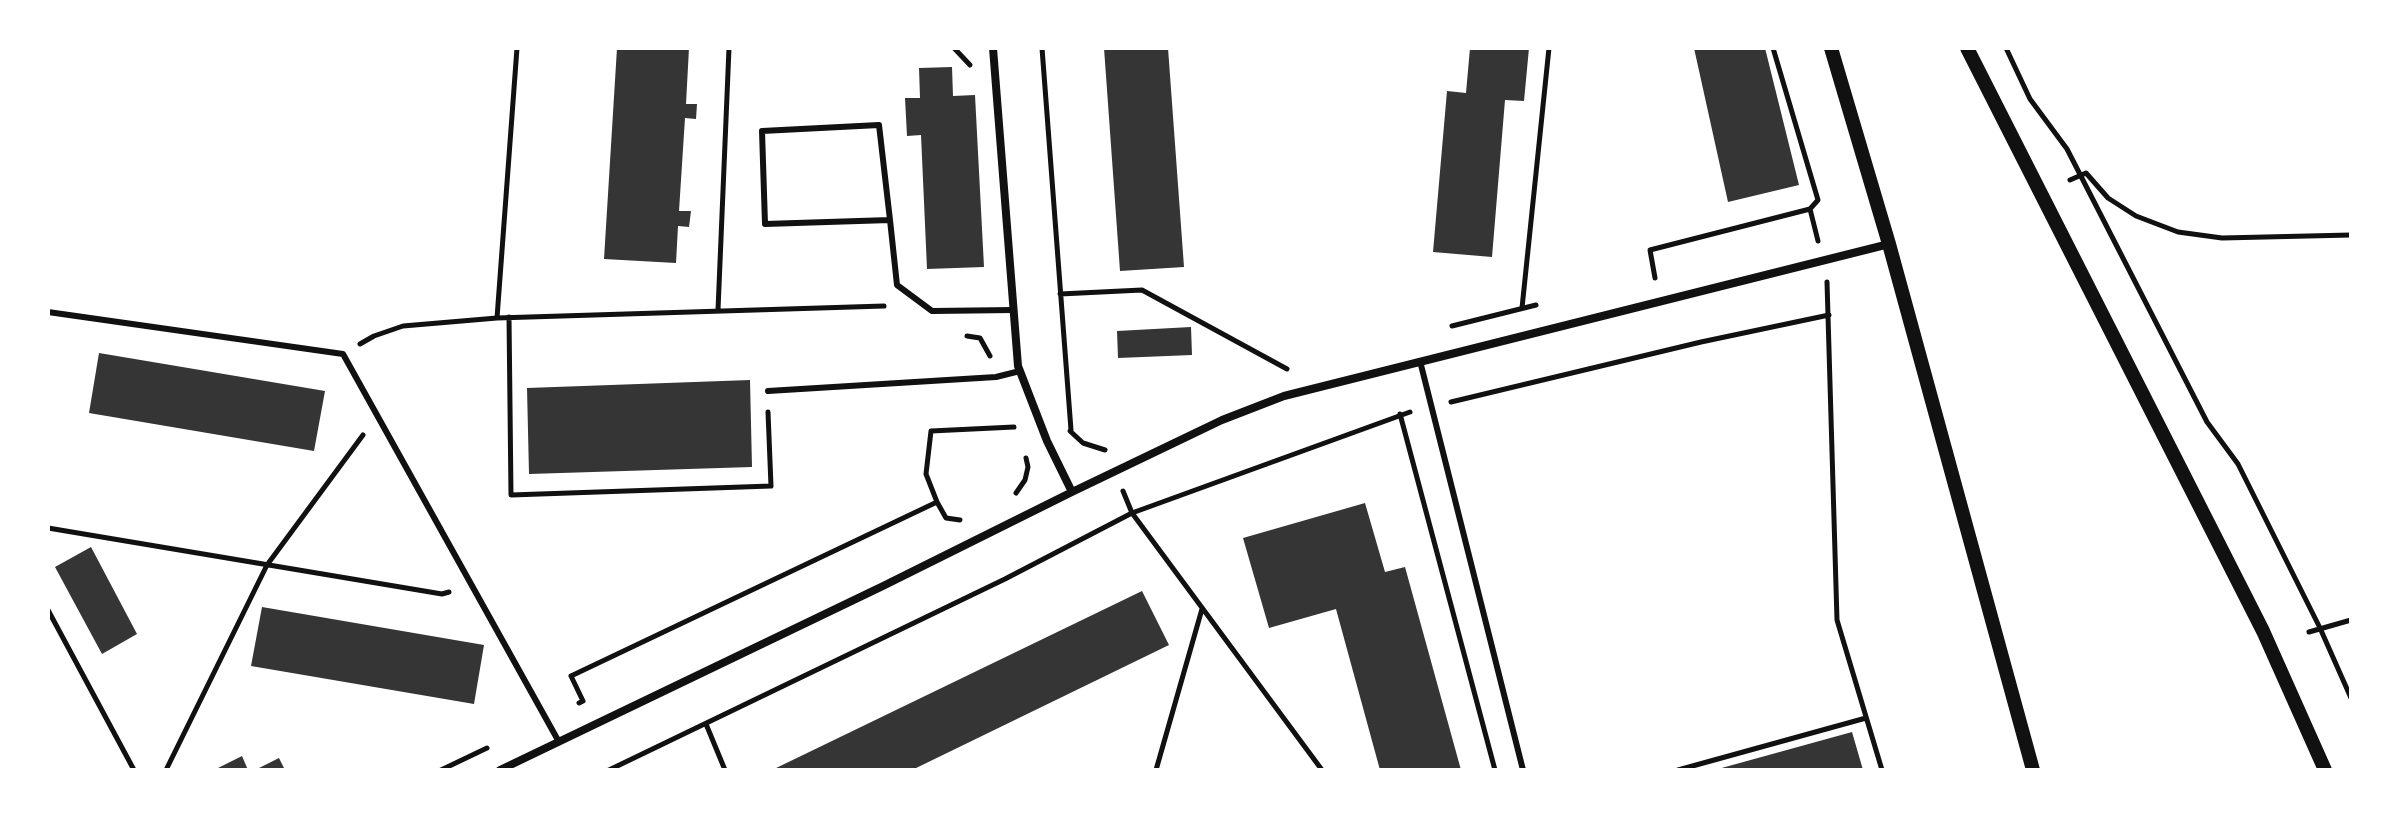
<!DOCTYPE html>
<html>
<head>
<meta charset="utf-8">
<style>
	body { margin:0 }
	#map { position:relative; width:2399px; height:818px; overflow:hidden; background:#fff; font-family:"Alegreya Sans",sans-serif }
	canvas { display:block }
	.frame { position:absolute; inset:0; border:50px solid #fff; pointer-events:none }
</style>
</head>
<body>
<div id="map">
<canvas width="2399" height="818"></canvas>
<div class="frame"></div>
</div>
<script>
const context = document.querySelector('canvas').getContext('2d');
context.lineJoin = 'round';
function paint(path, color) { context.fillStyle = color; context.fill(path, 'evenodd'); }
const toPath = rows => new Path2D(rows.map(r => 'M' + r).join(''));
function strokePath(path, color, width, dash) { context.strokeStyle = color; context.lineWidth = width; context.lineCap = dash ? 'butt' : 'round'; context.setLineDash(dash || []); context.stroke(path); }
paint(toPath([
	[617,48,689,48,686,104,697,104,696,119,685,118,679,211,691,211,689,227,678,226,676,263,604,259],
	[1104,48,1168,48,1184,267,1120,271],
	[1470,48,1529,48,1524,101,1505,100,1492,257,1433,252,1447,91,1466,93],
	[1694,48,1765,48,1799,185,1728,202],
	[952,67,953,96,975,95,984,267,927,269,921,135,907,136,905,98,920,98,919,68],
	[1191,327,1192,355,1118,358,1117,331],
	[99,353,325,391,314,451,89,413],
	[750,380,752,467,529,474,527,388],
	[1365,503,1385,572,1405,567,1461,770,1380,770,1336,609,1269,628,1243,538],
	[91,547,137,634,102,654,55,567],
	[1142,591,1169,645,912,770,772,770],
	[262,607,484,645,474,704,251,666],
	[1852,732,1863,770,1719,770,1718,769],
	[242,756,248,770,214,770],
	[279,758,285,770,255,770]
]), '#353535');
strokePath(toPath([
	[954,48,970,65],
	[1042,48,1071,430],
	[1773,48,1818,200,1810,209,1818,241],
	[2006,48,2030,99,2067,149,2207,422,2238,464,2320,628,2351,698],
	[2070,180,2086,173,2108,198,2136,216,2178,232,2222,238,2351,235],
	[1655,278,1650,250,1810,209],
	[1827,282,1837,620,1882,770],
	[1060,294,1142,290,1287,369],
	[1522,308,1549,48],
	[718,310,729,48],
	[509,317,511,495,771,486,768,412],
	[497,318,884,306],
	[1452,326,1536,305],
	[967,336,980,338,990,356],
	[360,344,374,336,403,326,497,318,517,48],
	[1451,402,1701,342,1829,315],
	[1400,414,1495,770],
	[1070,431,1083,443,1105,450],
	[1123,491,1132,513,1322,770],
	[1016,493,1025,480,1028,467,1026,458],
	[937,502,926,474,931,431,1014,427],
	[48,528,442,594,449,592],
	[48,610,134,770],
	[2309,632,2351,620],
	[579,703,583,701,571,676,937,502,946,518,960,520],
	[706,724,725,770],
	[166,770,267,565,363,435],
	[441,770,487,748],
	[609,770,1005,579,1132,513,1410,412],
	[1156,770,1202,609],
	[1678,770,1866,718]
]), '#111', 5);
strokePath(toPath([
	[890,220,765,224,762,131,879,125,890,220,897,285,932,311,1014,310],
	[48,312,343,354,559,742],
	[1420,361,1523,770],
	[768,391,996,377,1020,371]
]), '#111', 6);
strokePath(toPath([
	[993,48,1018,366,1047,441,1072,492],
	[500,770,883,586,1072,492,1222,420,1284,396,1889,244]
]), '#111', 8);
strokePath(toPath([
	[1831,48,1889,244,2033,770],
	[1967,48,2263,631,2325,770]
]), '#111', 14);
</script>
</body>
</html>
